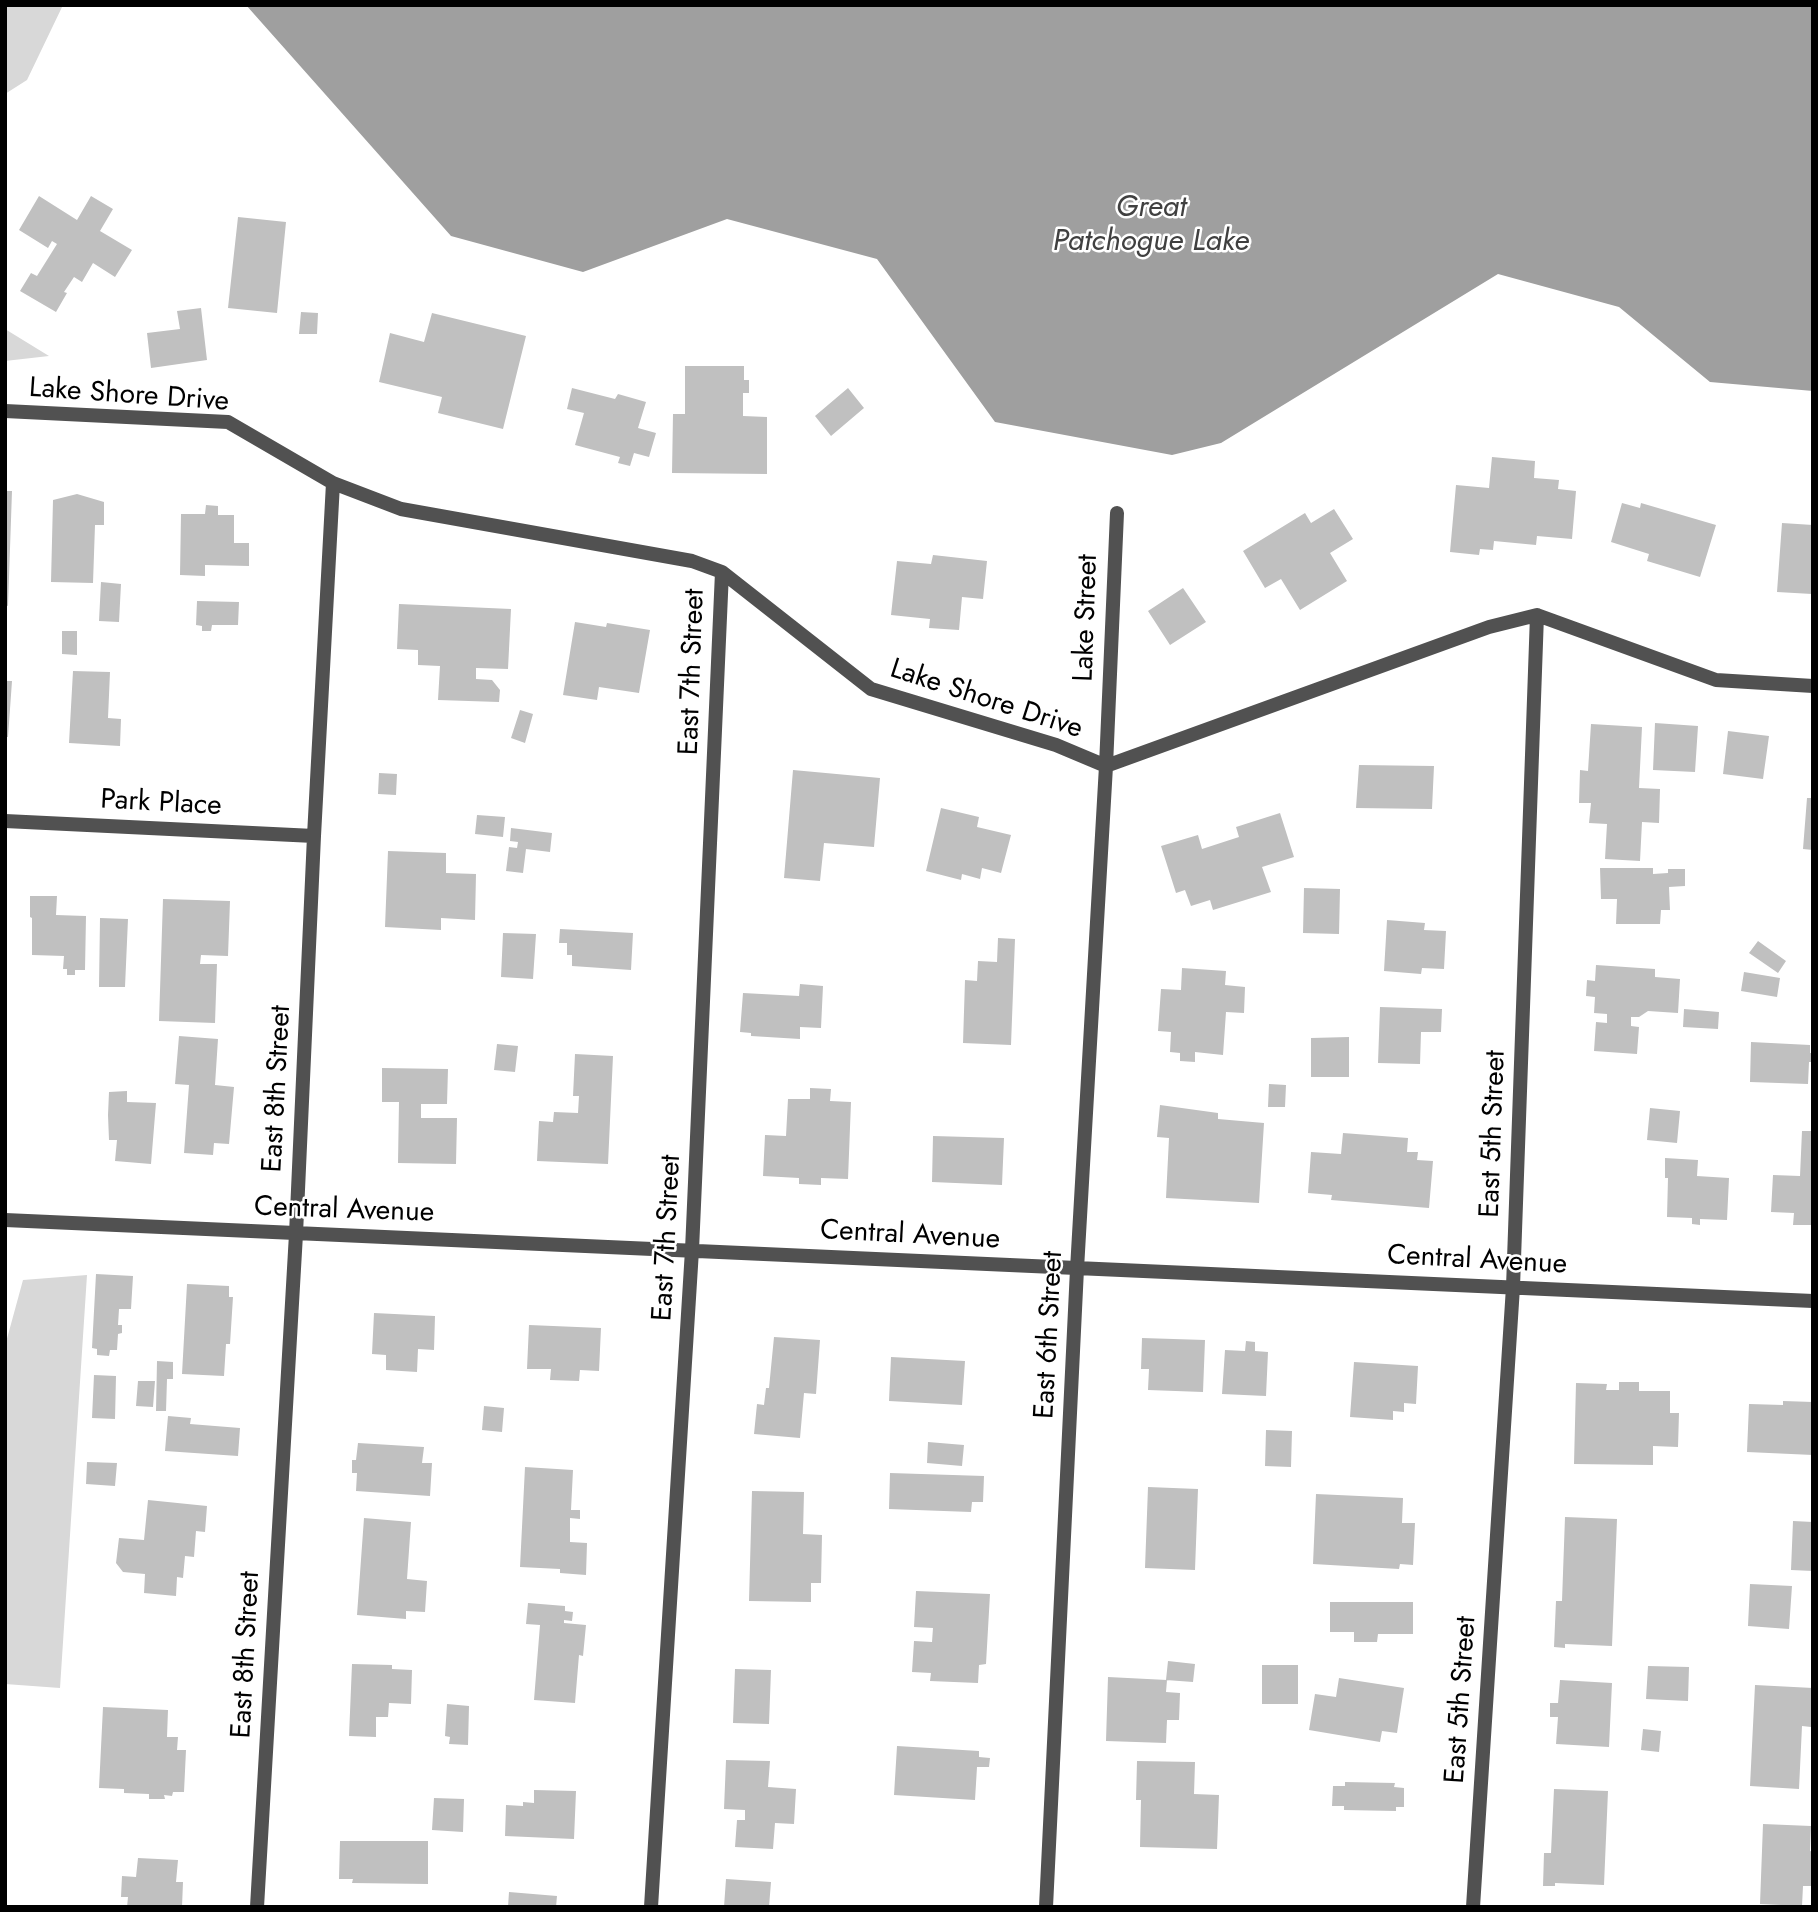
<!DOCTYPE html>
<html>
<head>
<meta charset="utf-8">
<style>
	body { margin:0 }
	#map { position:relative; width:1818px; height:1912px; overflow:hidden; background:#fff; font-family:Jost,sans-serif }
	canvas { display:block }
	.frame { position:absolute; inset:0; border:7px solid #000; pointer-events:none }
</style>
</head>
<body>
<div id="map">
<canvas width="1818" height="1912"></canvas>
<div class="frame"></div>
</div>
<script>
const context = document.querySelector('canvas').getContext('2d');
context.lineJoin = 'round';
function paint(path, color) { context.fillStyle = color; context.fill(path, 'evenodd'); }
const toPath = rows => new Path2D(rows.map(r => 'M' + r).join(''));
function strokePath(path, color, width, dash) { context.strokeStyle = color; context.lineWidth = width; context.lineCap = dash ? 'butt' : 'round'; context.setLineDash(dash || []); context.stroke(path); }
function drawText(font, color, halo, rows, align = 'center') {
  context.font = font + ' Jost,sans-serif'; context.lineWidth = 5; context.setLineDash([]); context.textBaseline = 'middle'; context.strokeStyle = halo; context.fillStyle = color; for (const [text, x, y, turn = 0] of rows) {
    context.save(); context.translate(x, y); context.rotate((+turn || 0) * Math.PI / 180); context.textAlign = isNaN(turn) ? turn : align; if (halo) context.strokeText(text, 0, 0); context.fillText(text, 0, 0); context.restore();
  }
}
paint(toPath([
	[5,5,63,5,27,80,5,94],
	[5,329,49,356,5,361],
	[87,1275,60,1688,5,1684,5,1346,23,1280]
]), '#d8d8d8');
paint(toPath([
	[246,5,1813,5,1813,391,1710,382,1619,307,1498,274,1221,443,1172,455,995,422,877,259,727,219,583,272,451,236]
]), '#9f9f9f');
paint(toPath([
	[39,196,77,220,91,196,113,209,100,231,132,250,115,277,93,263,82,282,74,277,64,292,67,293,56,312,20,291,31,273,37,276,57,244,52,241,48,248,19,230],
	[238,217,286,222,277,313,228,308],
	[201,308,207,360,151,368,147,333,180,329,177,311],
	[301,312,318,313,317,334,299,334],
	[432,313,526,336,503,429,438,413,442,397,379,382,390,333,424,342],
	[685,366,744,366,744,380,749,380,749,393,743,393,743,416,767,417,767,474,672,473,673,414,685,414],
	[572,388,615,399,618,394,646,402,638,428,656,433,649,457,634,453,630,466,618,463,620,457,575,445,584,413,567,409],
	[848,388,864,408,831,436,815,416],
	[1492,457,1535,461,1534,478,1559,480,1558,489,1576,491,1572,539,1537,536,1536,545,1494,541,1493,550,1480,549,1479,555,1450,552,1456,485,1489,488],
	[5,491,12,491,8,606,5,605],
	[77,494,104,502,104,525,95,525,93,583,51,582,53,500],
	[1622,503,1640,508,1641,503,1716,525,1700,577,1647,561,1649,554,1611,542],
	[206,505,218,506,218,515,234,515,234,543,249,543,249,566,205,565,205,576,180,575,181,514,205,514],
	[1334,509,1353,539,1330,553,1347,581,1300,610,1281,579,1265,588,1243,551,1305,513,1311,523],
	[1782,523,1813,525,1812,594,1777,592],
	[933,555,987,561,983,599,962,597,959,630,929,628,930,619,891,615,897,561,931,564],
	[101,582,121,584,119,622,99,621],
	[1183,588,1206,622,1170,645,1148,611],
	[197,601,239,602,238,625,212,625,211,631,202,631,202,626,196,625],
	[399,604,511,609,508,669,476,668,476,679,492,680,500,690,499,702,438,700,440,666,418,665,418,650,397,649],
	[575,622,606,627,607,623,650,630,639,693,599,687,597,700,563,695],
	[62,631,77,631,77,655,62,654],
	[73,671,110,672,108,718,121,719,120,746,69,743],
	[5,681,12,681,8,737,5,737],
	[520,710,533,714,525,743,511,738],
	[1655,723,1698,726,1695,772,1653,770],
	[1591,724,1642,727,1639,788,1660,789,1659,823,1642,822,1640,861,1605,859,1607,824,1589,823,1591,803,1579,803,1580,770,1588,771],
	[1728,731,1769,736,1763,779,1723,774],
	[1359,765,1434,766,1432,809,1356,808],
	[793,770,880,778,874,847,824,843,820,881,784,878],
	[379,773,397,774,396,795,378,794],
	[1807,798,1813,798,1813,850,1803,849],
	[941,808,979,817,977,827,1011,835,1001,873,982,868,980,879,962,874,961,880,926,871],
	[1280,813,1294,857,1262,867,1271,892,1213,910,1210,900,1191,906,1185,890,1176,893,1161,846,1198,835,1202,849,1239,837,1236,827],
	[477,815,505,817,503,837,475,834],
	[511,828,552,833,550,852,526,849,523,873,506,871,509,847,517,848,518,842,510,841],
	[388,851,446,853,446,873,476,874,475,920,441,918,441,930,385,927],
	[1600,868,1653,868,1653,874,1668,873,1668,869,1685,869,1685,886,1669,887,1670,910,1661,910,1660,924,1616,924,1617,899,1601,899],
	[1304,888,1340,889,1339,934,1303,933],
	[30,896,57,896,56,915,86,916,85,970,75,970,75,975,67,975,67,969,63,969,64,956,32,955,32,918,30,917],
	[163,899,230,901,228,956,201,955,200,964,217,964,215,1023,159,1021],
	[100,918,128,919,125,987,99,987],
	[1387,920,1425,923,1424,930,1446,931,1444,969,1422,968,1421,974,1384,971],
	[560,929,633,933,631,970,572,966,572,955,567,955,567,943,559,943],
	[503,933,536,934,533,979,501,977],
	[998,938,1015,939,1011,1045,963,1043,965,980,977,981,978,961,997,962],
	[1758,941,1786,961,1778,973,1749,953],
	[1596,965,1655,969,1655,977,1680,979,1678,1013,1648,1011,1639,1017,1631,1017,1631,1026,1639,1027,1637,1054,1594,1051,1596,1022,1607,1023,1607,1014,1594,1013,1595,997,1586,996,1587,980,1595,981],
	[1182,968,1226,971,1225,985,1245,987,1244,1013,1226,1012,1223,1055,1195,1052,1195,1062,1180,1061,1180,1053,1170,1052,1171,1032,1158,1031,1161,989,1181,990],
	[1744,972,1780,978,1777,997,1741,991],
	[800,984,823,986,821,1028,800,1027,800,1039,751,1036,751,1033,740,1032,743,993,799,996],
	[1380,1007,1442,1009,1441,1032,1421,1032,1420,1064,1378,1063],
	[1684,1009,1719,1012,1718,1029,1683,1027],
	[179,1036,218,1039,215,1085,234,1087,229,1144,214,1143,213,1155,184,1153,189,1085,175,1084],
	[1349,1037,1349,1077,1311,1077,1311,1038],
	[1751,1042,1810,1045,1810,1053,1813,1053,1813,1062,1809,1062,1808,1084,1750,1082],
	[497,1044,518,1046,515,1072,494,1070],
	[575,1054,613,1056,608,1164,537,1161,539,1121,553,1122,554,1112,578,1113,579,1096,573,1096],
	[382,1068,448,1069,447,1104,421,1104,421,1118,457,1118,456,1164,398,1163,399,1102,382,1102],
	[1269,1084,1286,1085,1285,1107,1268,1107],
	[810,1088,831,1089,830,1101,851,1102,848,1179,821,1178,821,1185,799,1184,799,1178,763,1176,765,1135,786,1136,788,1099,810,1099],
	[127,1091,127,1102,156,1103,151,1164,115,1161,117,1140,109,1140,108,1115,109,1092],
	[1160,1105,1218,1113,1218,1119,1264,1123,1259,1203,1166,1198,1169,1138,1157,1137],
	[1650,1108,1680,1111,1677,1143,1647,1140],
	[1802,1131,1813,1131,1813,1225,1793,1225,1794,1213,1771,1212,1773,1175,1800,1176],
	[1343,1133,1408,1138,1407,1152,1418,1152,1417,1160,1433,1161,1429,1208,1331,1200,1332,1195,1308,1193,1311,1152,1341,1154],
	[933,1136,1004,1138,1002,1185,932,1182],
	[1665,1158,1698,1160,1697,1176,1729,1178,1727,1220,1700,1219,1700,1225,1692,1224,1692,1218,1667,1217,1668,1178,1665,1178],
	[96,1274,133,1276,131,1309,119,1309,118,1325,122,1325,122,1333,118,1334,117,1350,110,1350,109,1356,97,1355,97,1349,92,1348],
	[187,1284,229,1286,229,1297,233,1297,230,1344,226,1344,224,1376,182,1374],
	[374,1313,435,1316,434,1350,418,1349,417,1372,386,1370,386,1355,372,1354],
	[529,1325,601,1328,599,1371,580,1370,579,1381,550,1380,551,1369,527,1369],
	[774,1337,820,1340,816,1394,804,1393,800,1438,754,1434,757,1404,764,1405,766,1388,769,1388],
	[1142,1338,1205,1340,1203,1392,1148,1390,1149,1369,1141,1369],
	[1246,1341,1255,1342,1255,1351,1268,1352,1266,1396,1222,1394,1225,1350,1245,1351],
	[891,1357,965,1361,962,1405,889,1401],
	[157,1361,173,1362,173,1379,167,1379,166,1411,156,1411],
	[1354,1362,1418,1366,1416,1404,1404,1403,1404,1412,1393,1411,1393,1420,1350,1417],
	[94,1375,116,1376,115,1419,92,1418],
	[138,1381,155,1381,153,1407,136,1406],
	[1619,1382,1639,1382,1639,1391,1670,1391,1670,1413,1679,1413,1678,1447,1653,1446,1653,1465,1574,1464,1576,1383,1607,1384,1606,1390,1619,1390],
	[1783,1401,1813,1402,1813,1455,1747,1452,1749,1404,1783,1405],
	[484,1406,504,1408,502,1432,482,1430],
	[168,1416,191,1418,190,1424,240,1428,238,1456,165,1451],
	[1266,1430,1292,1431,1291,1467,1265,1466],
	[928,1442,964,1445,962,1466,927,1463],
	[358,1443,424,1447,422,1463,432,1463,430,1496,356,1491,357,1473,352,1473,352,1460,356,1460],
	[87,1462,117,1463,115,1486,86,1484],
	[525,1467,573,1470,571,1510,580,1510,580,1519,570,1518,570,1542,587,1543,586,1575,560,1573,560,1569,520,1567],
	[890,1473,984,1476,983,1502,972,1502,971,1512,889,1509],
	[1148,1487,1198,1489,1195,1570,1145,1568],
	[752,1491,804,1492,803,1534,822,1535,821,1583,811,1583,811,1602,749,1601],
	[1316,1494,1403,1498,1402,1523,1415,1523,1413,1565,1400,1564,1399,1569,1313,1564],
	[148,1500,207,1506,205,1532,196,1531,194,1557,185,1556,183,1578,177,1577,176,1596,144,1593,145,1574,123,1572,116,1563,119,1538,144,1540],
	[1565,1517,1617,1519,1612,1646,1565,1644,1565,1648,1554,1647,1556,1601,1562,1601],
	[364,1518,411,1522,407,1579,427,1581,425,1612,406,1611,406,1619,357,1615],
	[1793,1521,1813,1522,1813,1571,1791,1570],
	[1750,1584,1792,1586,1789,1629,1748,1626],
	[916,1591,990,1594,986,1664,979,1665,978,1683,930,1681,931,1673,912,1672,914,1641,932,1642,933,1628,914,1627],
	[1330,1602,1413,1602,1413,1634,1378,1634,1377,1642,1354,1642,1354,1632,1330,1632],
	[528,1603,565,1606,565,1611,573,1612,572,1621,564,1620,564,1623,586,1625,583,1656,579,1655,575,1703,534,1700,540,1625,526,1624],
	[1168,1661,1195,1664,1193,1682,1166,1680],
	[352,1664,392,1665,392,1669,412,1670,411,1704,389,1703,388,1717,376,1717,376,1737,349,1736],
	[1262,1665,1298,1665,1298,1704,1262,1704],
	[1648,1666,1689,1667,1688,1701,1646,1699],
	[735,1669,771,1670,769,1724,733,1723],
	[1108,1677,1167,1680,1166,1692,1180,1693,1179,1720,1167,1720,1166,1743,1106,1741],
	[1339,1678,1404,1688,1397,1733,1382,1731,1380,1742,1309,1730,1315,1694,1336,1697],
	[1560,1680,1612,1683,1609,1747,1556,1744,1558,1717,1550,1717,1550,1703,1558,1703],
	[1755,1685,1813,1688,1811,1727,1802,1726,1799,1789,1750,1786],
	[447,1704,469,1706,468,1745,449,1744,450,1737,445,1736],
	[103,1707,168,1710,167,1737,178,1737,177,1750,186,1750,184,1792,173,1792,172,1796,164,1795,165,1799,149,1799,149,1794,124,1793,124,1789,99,1788],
	[1643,1729,1661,1731,1659,1752,1641,1750],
	[897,1746,979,1751,979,1757,990,1758,989,1767,977,1767,975,1800,894,1795],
	[726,1760,770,1761,768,1787,796,1789,794,1824,775,1823,773,1849,735,1847,737,1820,745,1820,745,1810,724,1809],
	[1137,1761,1195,1762,1194,1794,1219,1795,1217,1849,1140,1847,1141,1800,1136,1800],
	[1345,1782,1395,1783,1394,1787,1404,1788,1404,1807,1396,1807,1396,1811,1344,1810,1344,1806,1332,1806,1333,1786,1345,1786],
	[1554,1789,1608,1791,1604,1885,1555,1883,1555,1886,1543,1886,1544,1853,1551,1853],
	[534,1790,576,1791,574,1839,505,1836,506,1805,523,1806,523,1802,534,1803],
	[434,1798,464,1799,463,1832,432,1830],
	[1763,1824,1811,1826,1810,1851,1813,1852,1813,1886,1803,1886,1802,1906,1760,1904],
	[340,1841,428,1841,428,1884,352,1883,353,1879,339,1879],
	[138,1858,178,1860,176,1882,183,1882,182,1907,127,1907,128,1897,121,1897,122,1876,136,1877],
	[726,1879,771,1882,769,1907,724,1907],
	[509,1892,557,1896,556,1907,508,1907]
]), '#c0c0c0');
strokePath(toPath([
	[5,411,228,422,333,483,401,509,692,561,722,572,871,689,1056,745,1106,766,1489,627,1537,615,1716,680,1813,686],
	[5,821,314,836],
	[5,1220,1813,1301],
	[257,1907,296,1234,314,836,333,483],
	[651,1907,692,1250,722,572],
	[1046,1907,1077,1269,1106,766,1117,513],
	[1473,1907,1513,1287,1537,615]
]), '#515151', 14);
drawText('28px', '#000', '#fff', [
	["Lake Shore Drive",129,396,4],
	["Lake Street",1087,618,-88],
	["East 7th Street",693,672,-88],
	["Lake Shore Drive",986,700,18],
	["Park Place",161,804,3],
	["East 8th Street",278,1089,-87],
	["East 5th Street",1494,1134,-88],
	["Central Avenue",344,1211,2],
	["Central Avenue",910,1236,3],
	["East 7th Street",668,1238,-87],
	["Central Avenue",1477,1261,3],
	["East 6th Street",1050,1335,-87],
	["East 8th Street",247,1655,-87],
	["East 5th Street",1462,1700,-86]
]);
drawText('italic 30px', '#404040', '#fff', [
	["Great",1151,209],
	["Patchogue Lake",1151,243]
]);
</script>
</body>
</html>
